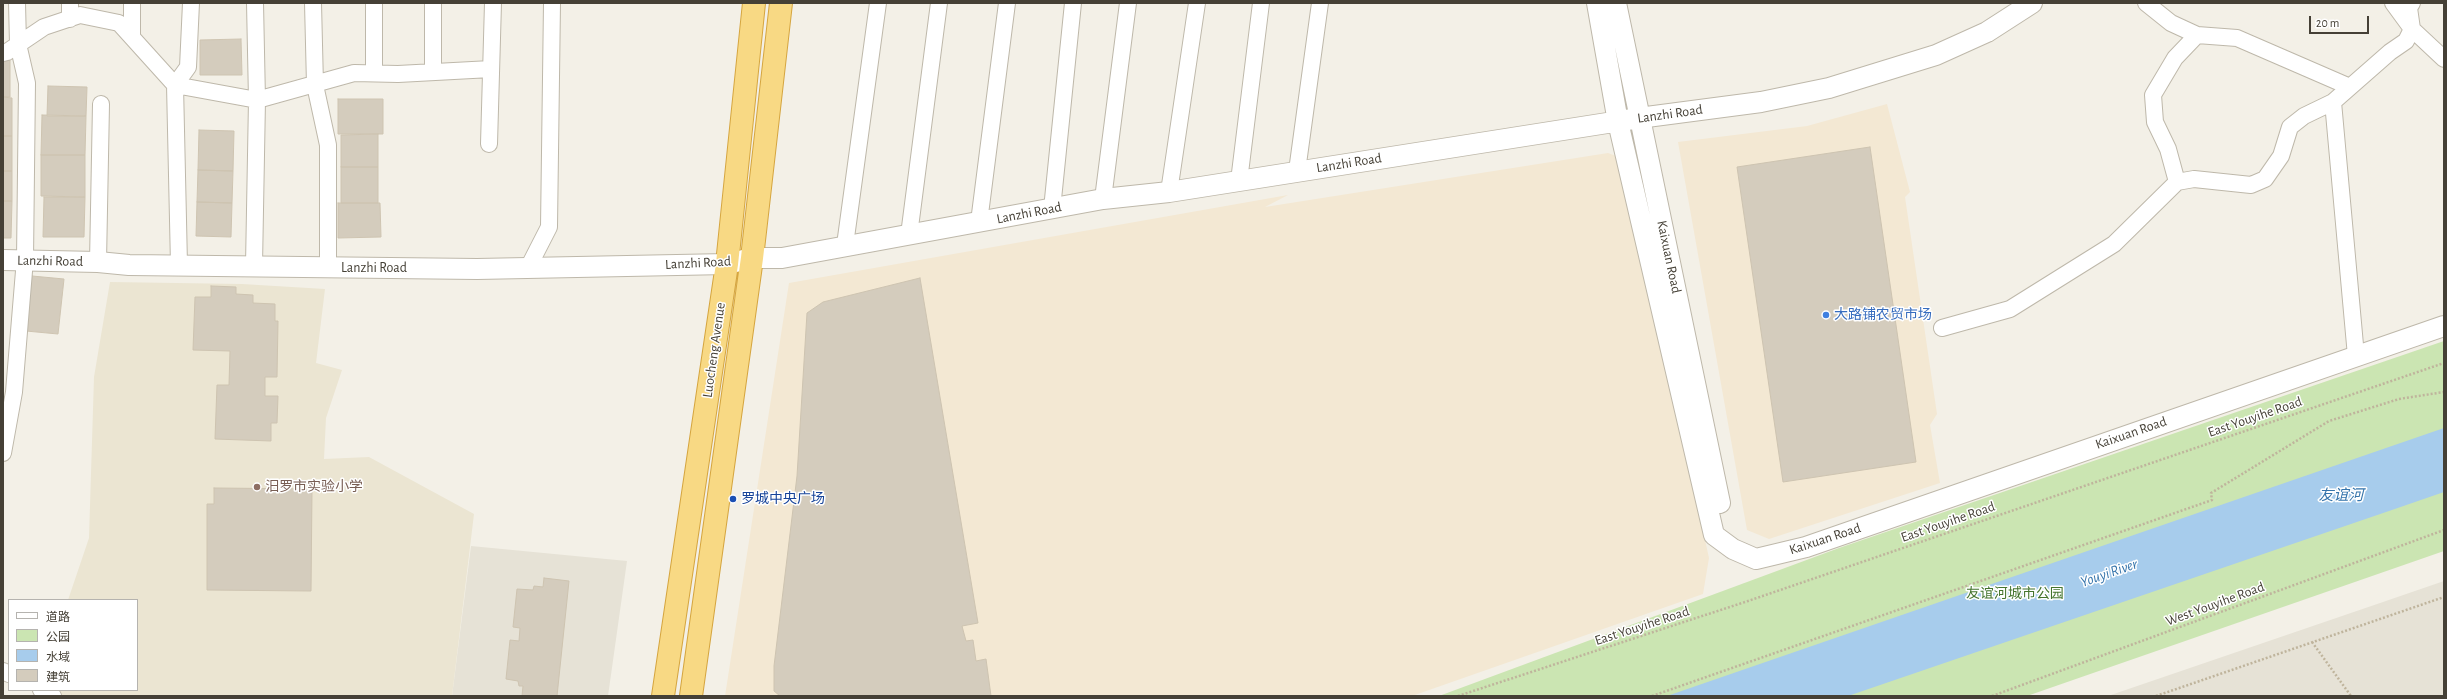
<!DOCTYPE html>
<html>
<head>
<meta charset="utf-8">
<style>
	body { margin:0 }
	#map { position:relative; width:2447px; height:699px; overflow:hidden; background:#f3f0e7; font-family:"Alegreya Sans","Noto Sans SC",sans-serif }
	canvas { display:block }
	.frame { position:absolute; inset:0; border:4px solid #454036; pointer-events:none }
	.legend { position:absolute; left:8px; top:599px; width:130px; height:92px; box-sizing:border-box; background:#fff; border:1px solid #b5b3af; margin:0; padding:5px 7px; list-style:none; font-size:12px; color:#454036 }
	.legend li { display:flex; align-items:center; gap:8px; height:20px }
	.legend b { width:20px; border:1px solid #b5b3af }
	.scale { position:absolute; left:2309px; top:16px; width:60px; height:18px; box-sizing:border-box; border:2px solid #454036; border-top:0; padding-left:5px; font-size:12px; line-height:14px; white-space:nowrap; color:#454036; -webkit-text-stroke:3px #fff; paint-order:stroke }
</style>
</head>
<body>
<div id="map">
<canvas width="2447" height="699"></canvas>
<div class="frame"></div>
<ul class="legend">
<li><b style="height:5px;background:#fff"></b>道路</li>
<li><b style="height:11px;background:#cbe5b2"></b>公园</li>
<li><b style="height:11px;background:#a7ccec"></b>水域</li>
<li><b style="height:11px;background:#d4ccbd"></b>建筑</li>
</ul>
<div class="scale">20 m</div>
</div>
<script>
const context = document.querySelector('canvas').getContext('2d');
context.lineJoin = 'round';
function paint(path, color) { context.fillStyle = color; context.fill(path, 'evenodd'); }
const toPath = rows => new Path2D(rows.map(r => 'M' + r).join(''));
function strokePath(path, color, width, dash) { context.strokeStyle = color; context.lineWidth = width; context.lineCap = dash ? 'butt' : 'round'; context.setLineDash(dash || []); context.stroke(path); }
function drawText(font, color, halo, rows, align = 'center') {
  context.font = font + ' "Alegreya Sans","Noto Sans SC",sans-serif'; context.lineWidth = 3; context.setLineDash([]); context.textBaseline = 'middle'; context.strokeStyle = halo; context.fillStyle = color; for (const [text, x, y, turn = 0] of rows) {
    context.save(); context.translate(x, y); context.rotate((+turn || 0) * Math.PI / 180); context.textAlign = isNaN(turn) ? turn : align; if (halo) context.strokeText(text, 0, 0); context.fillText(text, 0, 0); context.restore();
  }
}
paint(toPath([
	[471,546,627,561,608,696,452,696],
	[2444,581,2444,696,2108,696,2383,602]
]), '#e6e2d6');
paint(toPath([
	[1887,104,1910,192,1905,197,1937,414,1930,425,1940,483,1769,539,1747,530,1678,142,1807,126],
	[1608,153,1621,158,1709,558,1703,594,1412,696,725,696,789,283,1288,195,1265,207]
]), '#f3e8d3');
paint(toPath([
	[110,282,242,284,325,289,316,363,342,370,326,418,324,459,369,457,474,514,452,696,64,696,52,690,137,690,137,600,68,600,89,538,94,377]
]), '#ebe5d2');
paint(toPath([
	[2444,341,2444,551,2027,696,1439,696,1839,548]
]), '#cbe5b2');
paint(toPath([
	[2444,428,2444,492,2389,511,1848,696,1667,696]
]), '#a7ccec');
const building = toPath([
	[241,39,242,75,200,75,200,40,241,39],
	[3,59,10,59,10,97,3,97,3,59],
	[48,86,87,87,86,116,47,116,48,86],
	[3,97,12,98,12,136,3,136,3,97],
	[338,99,383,99,383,134,338,134,338,99],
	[42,115,86,116,85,155,41,155,42,115],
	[199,130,234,131,233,171,198,170,199,130],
	[378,134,378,167,341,167,341,135,378,134],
	[3,136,12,136,12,171,3,171,3,136],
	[1870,147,1916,462,1783,482,1737,167,1870,147],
	[41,155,85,155,85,197,41,196,41,155],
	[341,167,378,167,378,203,341,203,341,167],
	[198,170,233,171,232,203,197,202,198,170],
	[3,171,12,171,12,201,3,201,3,171],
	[44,197,85,197,84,237,43,237,44,197],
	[3,201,12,201,11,238,3,238,3,201],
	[197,202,232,203,231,237,196,236,197,202],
	[338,203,380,203,381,237,338,238,338,203],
	[32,276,64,279,58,334,26,331,32,276],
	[920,278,978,623,962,626,966,641,973,640,976,661,986,659,991,696,780,696,774,691,774,666,797,476,807,313,823,302,920,278],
	[211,286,236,287,236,294,253,295,253,303,275,304,275,321,278,321,277,377,265,377,265,396,278,396,277,423,271,423,271,441,215,439,217,385,229,385,230,351,193,350,195,297,211,297,211,286],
	[214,488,312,489,311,591,207,590,207,504,214,504,214,488],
	[544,578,569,581,557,696,522,696,523,686,519,686,518,681,506,679,510,640,519,641,520,628,513,627,517,589,533,590,534,586,543,587,544,578]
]);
paint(building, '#d4ccbd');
strokePath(building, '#cec4b1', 1);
const minor = toPath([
	[313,3,315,85,328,145,328,268],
	[374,3,374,72],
	[433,3,433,70],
	[2146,3,2171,23,2197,35,2237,38,2350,87],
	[2393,3,2412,29,2444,59],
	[70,19,70,3],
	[132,35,132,3],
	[3,53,7,52,44,27,80,15,119,23,175,85,257,100,354,73,398,74,491,69],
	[2333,102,2356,356],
	[489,144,493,3],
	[1297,171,1320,3],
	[1239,181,1261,3],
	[2177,182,2168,149,2155,122,2153,95,2175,58,2197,35],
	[1169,192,1197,3],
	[1103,199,1128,3],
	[1052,209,1073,3],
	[979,222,1007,3],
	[909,235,939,3],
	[845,245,878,3],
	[98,262,101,104],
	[179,265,175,85,188,67,191,3],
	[254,265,257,100,255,3],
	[528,268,549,227,552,3],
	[1942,328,2010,309,2114,244,2177,182,2194,179,2251,185,2265,179,2281,156,2290,127,2304,116,2333,102,2390,52,2406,41,2412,29,2409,8,2412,3],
	[3,453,14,392,25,259,27,83,18,44,17,3],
	[3,671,9,674],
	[41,690,53,696]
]);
const tertiary = toPath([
	[1597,3,1618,122,1714,535,1733,549,1756,559,1806,547,2444,326],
	[1616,3,1720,503],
	[3,260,98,262,129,265,477,269,727,264,752,258,782,258,1103,199,1169,192,1639,118,1761,102,1829,88,1936,55,1987,32,2032,3]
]);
const trunk = toPath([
	[663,696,727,264,754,3],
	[691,696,752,258,781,3]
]);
strokePath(minor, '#beb8aa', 18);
strokePath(tertiary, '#beb8aa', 22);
strokePath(trunk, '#d5a53f', 24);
strokePath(toPath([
	[2312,642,2351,696],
	[1458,696,1748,601,2444,363],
	[1652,696,2212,500,2211,493,2329,421,2399,399,2444,392],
	[1992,696,2444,530],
	[2156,696,2444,597]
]), '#bfb49c', 2.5, [2, 2]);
strokePath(minor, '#fff', 16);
strokePath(tertiary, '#fff', 20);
strokePath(trunk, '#f8d984', 22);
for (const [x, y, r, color] of [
	[1826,315,4,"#3f7fe0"],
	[257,487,4,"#8d6e63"],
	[733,499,4,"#1a4fb4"]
]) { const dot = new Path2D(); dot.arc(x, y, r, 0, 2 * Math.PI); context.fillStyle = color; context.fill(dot); strokePath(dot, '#fff', 1.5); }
drawText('14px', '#454036', '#fff', [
	["Lanzhi Road",1670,114,-8],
	["Lanzhi Road",1349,163,-9],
	["Lanzhi Road",1029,213,-11],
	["Kaixuan Road",1669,257,78],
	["Lanzhi Road",50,261,1],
	["Lanzhi Road",698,263,-3],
	["Lanzhi Road",374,268],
	["Luocheng Avenue",714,350,-82],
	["East Youyihe Road",2255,417,-19],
	["Kaixuan Road",2131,433,-19],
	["East Youyihe Road",1948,522,-19],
	["Kaixuan Road",1825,539,-18],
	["West Youyihe Road",2215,604,-20],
	["East Youyihe Road",1642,626,-18]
]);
drawText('14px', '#366cbe', '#fff', [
	["大路铺农贸市场",1834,315]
], 'left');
drawText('14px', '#785e54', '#fff', [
	["汨罗市实验小学",265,487]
], 'left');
drawText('14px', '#164399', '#fff', [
	["罗城中央广场",741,499]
], 'left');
drawText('14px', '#44742d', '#fff', [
	["友谊河城市公园",2015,594]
]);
drawText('italic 15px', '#3574ab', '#fff', [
	["友谊河",2341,495],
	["Youyi River",2109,573,-19]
]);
</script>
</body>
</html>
